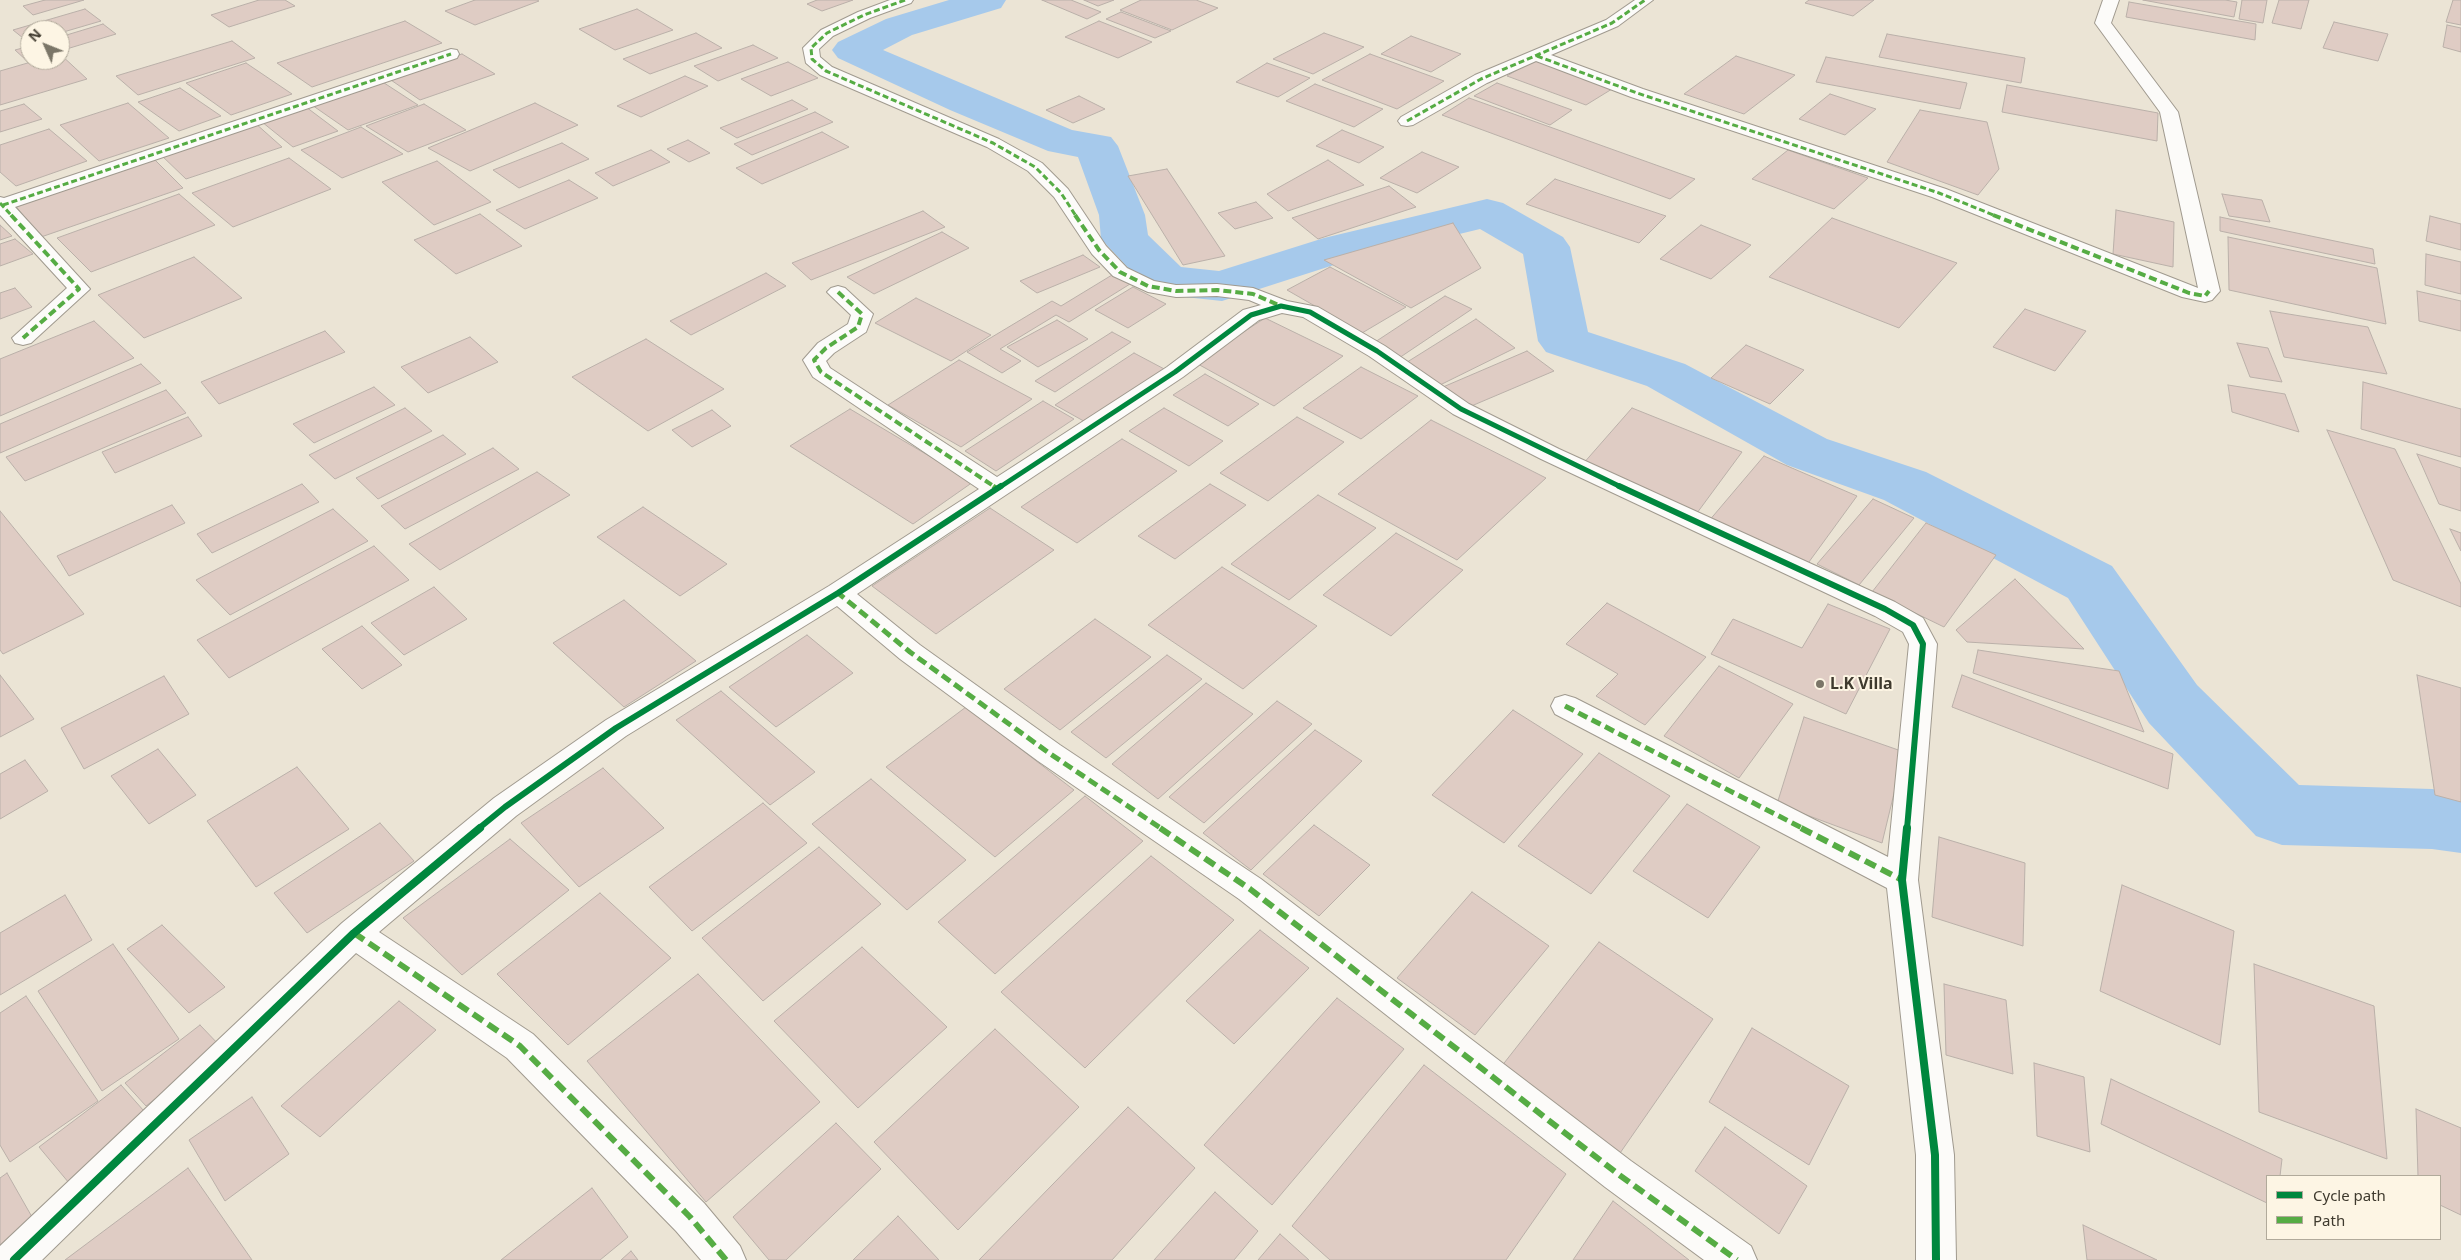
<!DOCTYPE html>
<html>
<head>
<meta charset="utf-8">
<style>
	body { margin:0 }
	#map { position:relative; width:2461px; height:1260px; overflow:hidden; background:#ebe4d5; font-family:"Noto Sans",sans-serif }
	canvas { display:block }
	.legend { position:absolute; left:2266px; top:1175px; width:175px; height:65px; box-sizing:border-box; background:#fdf5e4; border:1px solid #b1aa9b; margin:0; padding:6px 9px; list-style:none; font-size:15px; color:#3f3a2e }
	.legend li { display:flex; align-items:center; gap:10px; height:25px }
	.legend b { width:25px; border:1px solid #b1aa9b }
	.north { position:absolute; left:20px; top:20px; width:50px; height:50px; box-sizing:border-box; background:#fdf5e4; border:1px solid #b1aa9b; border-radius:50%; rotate:314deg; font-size:14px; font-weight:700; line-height:20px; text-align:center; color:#3f3a2e }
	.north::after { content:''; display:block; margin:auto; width:18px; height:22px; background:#7b7668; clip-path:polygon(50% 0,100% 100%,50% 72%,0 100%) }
</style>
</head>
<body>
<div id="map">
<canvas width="2461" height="1260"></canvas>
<ul class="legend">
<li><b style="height:6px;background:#00873e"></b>Cycle path</li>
<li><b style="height:6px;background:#56ac44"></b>Path</li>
</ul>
<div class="north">N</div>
</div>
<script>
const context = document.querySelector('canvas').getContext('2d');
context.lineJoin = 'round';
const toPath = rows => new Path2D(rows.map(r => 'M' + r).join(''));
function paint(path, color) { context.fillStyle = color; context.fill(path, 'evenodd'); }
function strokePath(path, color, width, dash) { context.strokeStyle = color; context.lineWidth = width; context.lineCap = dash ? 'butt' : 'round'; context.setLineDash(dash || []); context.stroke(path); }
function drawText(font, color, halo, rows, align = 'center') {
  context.font = font + ' "Noto Sans",sans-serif'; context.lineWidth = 4; context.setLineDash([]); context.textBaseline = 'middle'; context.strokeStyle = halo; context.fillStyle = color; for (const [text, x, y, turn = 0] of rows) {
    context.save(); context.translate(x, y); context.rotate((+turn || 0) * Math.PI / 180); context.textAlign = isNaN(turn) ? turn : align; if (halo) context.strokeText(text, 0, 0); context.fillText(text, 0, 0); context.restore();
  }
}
paint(toPath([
	[949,0,1006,0,1001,8,912,35,883,50,1072,130,1111,137,1118,146,1145,215,1148,235,1181,267,1219,271,1324,238,1487,199,1503,203,1563,237,1570,247,1588,332,1685,364,1827,439,1926,472,2112,566,2197,685,2299,785,2432,789,2461,793,2461,853,2432,849,2282,845,2256,836,2149,723,2068,598,1884,500,1787,465,1647,386,1546,352,1538,341,1523,254,1480,229,1340,263,1222,301,1166,295,1149,290,1101,239,1099,215,1078,157,1048,151,950,110,838,58,832,50,838,42,886,19,949,0]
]), '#a6c9eb');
const building = toPath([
	[45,0,84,0,33,15,23,6,45,0],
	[259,0,285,0,295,6,229,27,211,15,259,0],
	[475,0,537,0,539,1,475,25,445,11,475,0],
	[817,0,853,0,822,11,807,4,817,0],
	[1042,0,1071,0,1101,12,1087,19,1042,0],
	[1084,0,1114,0,1098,6,1084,0],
	[1141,0,1196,0,1218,8,1172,30,1120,10,1141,0],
	[1809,0,1874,0,1853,16,1805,3,1809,0],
	[2143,0,2225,0,2237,2,2234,17,2143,0],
	[2242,0,2267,0,2263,23,2239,19,2242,0],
	[2279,0,2309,0,2301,29,2272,23,2279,0],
	[2453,0,2461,0,2461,25,2446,22,2453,0],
	[2129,2,2256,24,2255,40,2126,17,2129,2],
	[85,9,101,21,60,33,60,30,30,30,28,42,13,30,85,9],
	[637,9,673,30,615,50,579,29,637,9],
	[1121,12,1171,31,1155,38,1106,19,1121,12],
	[405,21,442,43,312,87,277,63,405,21],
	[1099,21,1152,42,1118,58,1065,37,1099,21],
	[2334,22,2388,34,2378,61,2323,48,2334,22],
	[103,24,116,34,60,51,60,37,103,24],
	[2447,25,2461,28,2461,52,2443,47,2447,25],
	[696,33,722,48,650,74,623,59,696,33],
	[1324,33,1364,47,1313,74,1273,59,1324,33],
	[1887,34,2025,58,2021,83,1879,57,1887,34],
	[1411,36,1461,54,1431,72,1381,54,1411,36],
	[232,41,255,58,138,95,116,76,232,41],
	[753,45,778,58,718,81,694,66,753,45],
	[30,46,30,60,27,61,15,50,30,46],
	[60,54,87,79,0,105,0,71,38,60,60,60,60,54],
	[462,54,495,74,420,100,388,78,462,54],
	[1370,54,1444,81,1397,109,1322,80,1370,54],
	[1736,56,1795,75,1744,114,1684,94,1736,56],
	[1826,57,1967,83,1960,109,1816,82,1826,57],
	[1533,60,1612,89,1586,105,1507,76,1533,60],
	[788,62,818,78,771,96,741,79,788,62],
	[246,63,292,94,231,115,186,83,246,63],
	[1267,63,1310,78,1278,97,1236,82,1267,63],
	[685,76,708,86,641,117,617,106,685,76],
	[378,79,418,105,348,130,309,103,378,79],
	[1497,83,1572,110,1550,125,1474,96,1497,83],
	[1315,84,1383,109,1354,127,1286,101,1315,84],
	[2007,85,2158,113,2157,141,2002,112,2007,85],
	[180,88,221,116,179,131,138,102,180,88],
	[1830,94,1876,109,1845,135,1799,119,1830,94],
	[1079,96,1105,109,1073,123,1046,110,1079,96],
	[1469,98,1695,179,1670,199,1442,115,1469,98],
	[792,100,808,109,737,138,720,128,792,100],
	[128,103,169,138,99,161,60,125,128,103],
	[535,103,578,125,470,171,428,148,535,103],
	[24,104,42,119,0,132,0,111,24,104],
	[424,104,466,130,408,152,366,126,424,104],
	[306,107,338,131,293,147,262,122,306,107],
	[1920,110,1987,122,1999,169,1978,195,1887,162,1920,110],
	[815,112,833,122,752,155,734,144,815,112],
	[255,123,282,147,186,179,160,154,255,123],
	[361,127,403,154,342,178,301,150,361,127],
	[49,129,87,161,16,186,0,172,0,145,49,129],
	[1342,130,1384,147,1359,163,1316,146,1342,130],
	[822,132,849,147,762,184,736,168,822,132],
	[688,140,710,153,689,162,667,149,688,140],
	[562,143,589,159,519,188,493,170,562,143],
	[651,150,670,162,613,186,595,173,651,150],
	[1788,150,1868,178,1834,209,1752,179,1788,150],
	[1422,152,1459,167,1417,193,1380,178,1422,152],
	[153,158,183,188,41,237,14,204,153,158],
	[289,158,331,189,233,227,192,193,289,158],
	[1328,160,1364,185,1288,211,1267,194,1328,160],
	[437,161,491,202,434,225,382,182,437,161],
	[1167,169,1225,256,1183,265,1128,176,1167,169],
	[1555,179,1666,216,1639,243,1526,204,1555,179],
	[569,180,598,198,525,229,496,210,569,180],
	[1389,186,1416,207,1318,239,1292,218,1389,186],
	[179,194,215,225,91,272,57,238,179,194],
	[2222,194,2262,200,2270,222,2229,216,2222,194],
	[1256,202,1273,218,1235,229,1218,213,1256,202],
	[2116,210,2174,222,2173,267,2113,254,2116,210],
	[923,211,945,227,811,280,792,263,923,211],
	[480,214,522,246,456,274,414,240,480,214],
	[2430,216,2461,224,2461,250,2426,241,2430,216],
	[2220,217,2373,249,2375,264,2220,231,2220,217],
	[1832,218,1957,263,1899,328,1769,277,1832,218],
	[1453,223,1481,268,1411,308,1324,260,1453,223],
	[0,225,12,236,0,240,0,225],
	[1701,225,1751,245,1711,279,1660,259,1701,225],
	[942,232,969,248,874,294,847,277,942,232],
	[2228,237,2377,268,2386,324,2229,290,2228,237],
	[15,239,33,254,0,266,0,244,15,239],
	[2426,254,2461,262,2461,294,2425,285,2426,254],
	[1083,255,1100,267,1037,293,1020,281,1083,255],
	[194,257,242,298,144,338,98,295,194,257],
	[1330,267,1406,307,1362,333,1287,290,1330,267],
	[766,273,786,286,691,335,670,321,766,273],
	[1112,275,1130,284,1069,322,1056,315,1000,349,1021,361,1002,373,967,352,1052,301,1061,306,1112,275],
	[1133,287,1166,304,1128,328,1095,310,1133,287],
	[15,288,32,307,0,319,0,293,15,288],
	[2417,291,2461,301,2461,331,2419,321,2417,291],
	[1445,296,1472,309,1399,358,1372,344,1445,296],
	[916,298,991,335,951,361,875,323,916,298],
	[2025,309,2086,331,2055,371,1993,347,2025,309],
	[2270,311,2368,327,2387,374,2284,357,2270,311],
	[1265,318,1343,356,1274,406,1196,363,1265,318],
	[1476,319,1515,348,1440,385,1404,364,1476,319],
	[1057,320,1088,339,1038,367,1007,347,1057,320],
	[94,321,134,358,0,416,0,359,94,321],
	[325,331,345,352,219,404,201,382,325,331],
	[1112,332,1131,342,1055,392,1035,381,1112,332],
	[470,337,498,362,428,393,401,367,470,337],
	[646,339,724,389,648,431,572,377,646,339],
	[2237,343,2268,348,2282,382,2250,377,2237,343],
	[1746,345,1804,370,1770,404,1711,378,1746,345],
	[1527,351,1554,371,1469,407,1443,387,1527,351],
	[1134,353,1168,371,1089,424,1055,405,1134,353],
	[959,360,1032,399,961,447,888,405,959,360],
	[141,364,161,383,0,453,0,424,141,364],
	[1361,367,1418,396,1361,439,1303,408,1361,367],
	[1205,374,1259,404,1228,426,1173,395,1205,374],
	[2363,382,2461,409,2461,457,2361,429,2363,382],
	[2228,385,2285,394,2299,432,2232,412,2228,385],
	[374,387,395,405,314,443,293,424,374,387],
	[166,390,186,413,25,481,6,457,166,390],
	[1043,401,1074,419,996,471,965,451,1043,401],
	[405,408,432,431,335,479,309,455,405,408],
	[1164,408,1223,441,1189,466,1129,431,1164,408],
	[1632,408,1742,452,1697,513,1582,465,1632,408],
	[850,409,973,482,913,524,790,446,850,409],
	[712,410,731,426,692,447,672,430,712,410],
	[188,417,202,436,115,473,102,452,188,417],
	[1297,417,1344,442,1268,501,1220,473,1297,417],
	[1431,420,1546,478,1457,560,1338,494,1431,420],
	[2327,430,2395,449,2461,584,2461,607,2393,580,2327,430],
	[443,435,466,454,378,499,356,478,443,435],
	[1122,439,1177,471,1077,543,1021,507,1122,439],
	[493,448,519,469,405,529,381,506,493,448],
	[2417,454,2461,468,2461,511,2439,504,2417,454],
	[1764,456,1857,496,1806,566,1708,522,1764,456],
	[537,472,570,495,440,570,409,544,537,472],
	[302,484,319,502,212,553,197,534,302,484],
	[1210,484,1246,505,1175,559,1138,536,1210,484],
	[1318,495,1376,528,1289,600,1231,564,1318,495],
	[1873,499,1914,518,1859,585,1817,564,1873,499],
	[172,505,185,523,69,576,57,556,172,505],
	[643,507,727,564,680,596,597,537,643,507],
	[990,508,1054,550,936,634,872,586,990,508],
	[333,509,368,541,230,615,196,580,333,509],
	[0,511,84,614,3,654,0,650,0,511],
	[1926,523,1996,555,1944,627,1872,592,1926,523],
	[2450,529,2461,533,2461,551,2450,529],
	[1396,533,1463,570,1391,636,1323,595,1396,533],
	[374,546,409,580,229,678,197,640,374,546],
	[1222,567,1317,626,1243,689,1148,625,1222,567],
	[2015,579,2084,649,1967,642,1956,630,2015,579],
	[434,587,467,619,404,655,371,623,434,587],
	[624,600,696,661,624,707,553,643,624,600],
	[1607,603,1706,657,1645,725,1596,696,1618,674,1566,644,1607,603],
	[1828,604,1890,629,1846,714,1711,654,1733,619,1802,648,1828,604],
	[1095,619,1151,657,1060,730,1004,689,1095,619],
	[362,626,402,665,362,689,322,649,362,626],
	[807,635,853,673,776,727,729,687,807,635],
	[1978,650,2119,671,2144,732,1973,673,1978,650],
	[1167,655,1202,679,1106,758,1071,732,1167,655],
	[1719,666,1793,704,1739,778,1664,736,1719,666],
	[0,675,34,719,0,737,0,675],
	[1962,675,2173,754,2168,789,1952,707,1962,675],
	[2417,675,2461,688,2461,802,2435,795,2417,675],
	[164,676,189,714,84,769,61,728,164,676],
	[1206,683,1253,714,1158,799,1112,764,1206,683],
	[721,691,815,772,770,805,676,720,721,691],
	[1277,701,1312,724,1204,823,1169,797,1277,701],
	[966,707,1074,790,995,857,886,767,966,707],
	[1513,710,1583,754,1504,843,1432,795,1513,710],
	[1804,717,1904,752,1882,843,1777,804,1804,717],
	[1315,730,1362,761,1251,870,1203,833,1315,730],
	[158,749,196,795,149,824,111,776,158,749],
	[1599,753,1670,796,1591,894,1518,846,1599,753],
	[25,760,48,791,0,819,0,774,25,760],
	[297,767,349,829,256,887,207,821,297,767],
	[603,768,664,828,579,887,521,823,603,768],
	[871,779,966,860,907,910,812,824,871,779],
	[1085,796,1143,841,995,974,938,922,1085,796],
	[763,803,807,843,692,931,649,887,763,803],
	[1687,804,1760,847,1708,918,1633,871,1687,804],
	[380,823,414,861,307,933,274,893,380,823],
	[1314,825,1370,865,1319,916,1263,874,1314,825],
	[1939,837,2025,863,2023,946,1932,917,1939,837],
	[510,839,569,890,462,975,403,918,510,839],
	[819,847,881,904,763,1001,702,938,819,847],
	[1151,856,1234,920,1085,1068,1001,992,1151,856],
	[2122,885,2234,931,2220,1045,2100,991,2122,885],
	[1472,892,1549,946,1475,1035,1397,978,1472,892],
	[600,893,671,958,568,1045,497,974,600,893],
	[65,895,92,940,0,995,0,933,65,895],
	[162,925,225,987,189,1013,127,949,162,925],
	[1260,930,1309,968,1234,1044,1186,1001,1260,930],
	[1599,942,1713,1019,1618,1156,1501,1067,1599,942],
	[113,944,179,1039,102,1091,38,991,113,944],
	[862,947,947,1027,858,1108,774,1021,862,947],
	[2254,964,2374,1006,2387,1159,2259,1112,2254,964],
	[698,974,820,1102,706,1202,587,1061,698,974],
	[1944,984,2006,1000,2013,1074,1946,1055,1944,984],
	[26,996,98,1101,10,1162,0,1145,0,1013,26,996],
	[1337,998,1404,1049,1272,1205,1204,1145,1337,998],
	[399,1001,436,1030,320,1137,281,1106,399,1001],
	[200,1025,221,1047,146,1106,125,1083,200,1025],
	[1752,1028,1849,1086,1809,1165,1709,1102,1752,1028],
	[995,1029,1079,1107,958,1230,874,1142,995,1029],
	[2034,1063,2084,1077,2090,1152,2037,1136,2034,1063],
	[1424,1065,1566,1174,1506,1260,1330,1260,1292,1226,1424,1065],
	[2111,1079,2282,1159,2280,1176,2267,1176,2267,1203,2101,1124,2111,1079],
	[121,1085,151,1119,69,1183,39,1147,121,1085],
	[252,1097,289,1154,225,1201,189,1140,252,1097],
	[1128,1107,1195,1168,1112,1260,979,1260,1128,1107],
	[2416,1109,2461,1128,2461,1215,2440,1205,2440,1176,2418,1176,2416,1109],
	[836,1123,881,1169,786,1260,769,1260,733,1217,836,1123],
	[1725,1127,1807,1186,1779,1234,1695,1171,1725,1127],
	[188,1168,252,1260,65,1260,188,1168],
	[7,1173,40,1231,0,1260,0,1178,7,1173],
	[592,1188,628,1237,600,1260,501,1260,592,1188],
	[1215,1192,1258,1231,1234,1260,1154,1260,1215,1192],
	[1613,1201,1689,1260,1573,1260,1613,1201],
	[898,1216,939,1260,853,1260,898,1216],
	[2083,1225,2157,1260,2087,1260,2083,1225],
	[1280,1234,1309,1260,1258,1260,1280,1234],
	[631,1251,638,1260,621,1260,631,1251]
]);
paint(building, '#dfccc4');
strokePath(building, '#bab0a9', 1);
const minor = toPath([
	[890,0,913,0,911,3,870,18,833,36,819,49,820,57,832,67,999,139,1042,163,1068,189,1106,246,1127,268,1154,281,1176,285,1217,284,1253,288,1287,301,1318,307,1385,346,1469,404,1559,449,1895,602,1923,618,1937,644,1918,880,1954,1155,1956,1260,1916,1260,1916,1155,1887,888,1555,714,1551,706,1555,698,1565,695,1575,698,1888,857,1909,644,1903,632,1875,616,1541,459,1453,414,1369,356,1303,317,1282,313,1259,320,1183,377,857,594,920,645,1060,745,1261,879,1631,1161,1751,1246,1757,1260,1704,1260,1605,1187,1239,899,1038,761,900,659,837,606,626,736,516,816,379,932,533,1034,704,1203,740,1246,746,1260,701,1260,676,1231,507,1058,356,953,42,1260,0,1260,0,1246,342,923,494,798,606,720,829,586,979,489,813,377,803,360,818,343,848,324,851,315,831,296,827,292,831,288,838,286,845,288,873,314,866,332,834,353,826,361,830,368,997,477,1167,367,1243,310,1261,305,1249,300,1217,296,1176,297,1148,292,1113,276,1092,254,1054,197,1028,171,987,147,820,75,806,63,803,48,821,30,858,12,890,0],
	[1635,0,1653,0,1618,26,1551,55,1643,89,1946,189,2198,288,2160,112,2095,23,2103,0,2119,0,2111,23,2178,112,2220,291,2212,300,2205,302,2182,297,1932,197,1631,97,1536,61,1487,83,1413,125,1407,126,1401,125,1398,121,1401,117,1475,75,1606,20,1635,0],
	[451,49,457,50,459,54,457,58,15,207,90,289,31,343,23,345,15,343,12,338,67,288,0,215,0,197,4,198,451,49]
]);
strokePath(minor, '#a09a8f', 2);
paint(minor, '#fcfbf9');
strokePath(toPath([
	[905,0,864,15,827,33,811,48,812,59,826,71,993,143,1035,167,1061,193,1076,216],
	[1537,56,1637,93,1939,193,1996,216],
	[1407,121,1481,79,1612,23,1645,0],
	[0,203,12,216],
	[3,205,451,54]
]), '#56ac44', 3, [6, 3]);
strokePath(toPath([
	[11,215,79,289,23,338],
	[1075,215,1099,250,1120,272,1148,286,1176,291,1217,290,1253,294,1281,306],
	[1993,215,2189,293,2205,296,2209,291],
	[838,292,862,314,858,327,826,348,814,360,821,372,995,487]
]), '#56ac44', 4, [8, 4]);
strokePath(toPath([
	[993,486,996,488],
	[840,592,838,593,910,652,1049,753,1162,829],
	[1565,706,1804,829]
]), '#56ac44', 5, [10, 5]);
strokePath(toPath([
	[1160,828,1250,889,1618,1174,1737,1260],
	[1801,828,1902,880],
	[354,933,520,1046,690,1217,726,1260]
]), '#56ac44', 6, [12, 6]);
strokePath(toPath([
	[1000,487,1175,372,1251,315,1281,306,1310,312,1377,351,1461,409,1621,487]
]), '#00873e', 5);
strokePath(toPath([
	[1619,486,1885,609,1913,625,1923,644,1907,829],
	[478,829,505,807,616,728,838,593,1001,486]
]), '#00873e', 6);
strokePath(toPath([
	[1907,828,1902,880,1935,1155,1936,1260],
	[14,1260,354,933,480,828]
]), '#00873e', 8);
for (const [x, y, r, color] of [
	[1820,684,5,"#7b7668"]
]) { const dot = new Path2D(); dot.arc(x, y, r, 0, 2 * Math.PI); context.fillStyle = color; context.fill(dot); strokePath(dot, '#fdf5e4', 2); }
drawText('bold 16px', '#3f3a2e', '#fdf5e4', [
	["L.K Villa",1830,684]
], 'left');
</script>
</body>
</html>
